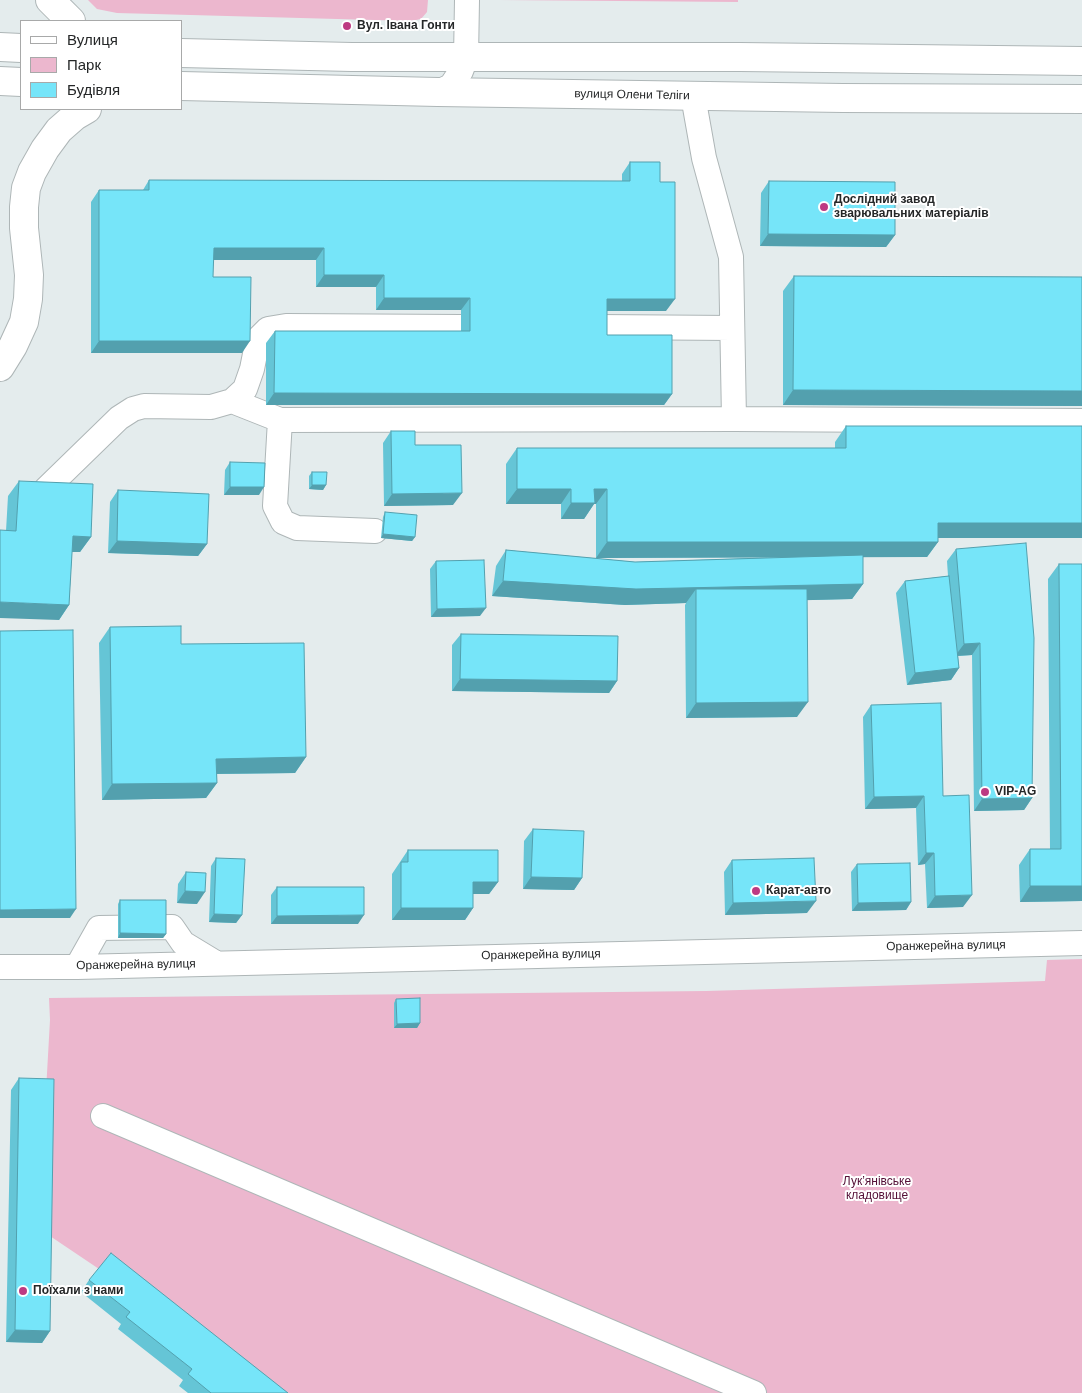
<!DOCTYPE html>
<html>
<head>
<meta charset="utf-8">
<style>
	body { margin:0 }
	#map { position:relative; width:1082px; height:1393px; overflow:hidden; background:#e4eced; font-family:Arial,sans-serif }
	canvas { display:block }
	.legend { position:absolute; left:20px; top:20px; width:162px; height:90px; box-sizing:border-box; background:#fff; border:1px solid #a8a9a9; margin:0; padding:6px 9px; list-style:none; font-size:15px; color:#252728 }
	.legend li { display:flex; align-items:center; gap:10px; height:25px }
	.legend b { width:25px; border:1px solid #a8a9a9 }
</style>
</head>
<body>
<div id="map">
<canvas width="1082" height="1393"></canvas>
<ul class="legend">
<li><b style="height:6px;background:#fff"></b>Вулиця</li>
<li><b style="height:14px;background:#ecb7ce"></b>Парк</li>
<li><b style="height:14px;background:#76e5f9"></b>Будівля</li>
</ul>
</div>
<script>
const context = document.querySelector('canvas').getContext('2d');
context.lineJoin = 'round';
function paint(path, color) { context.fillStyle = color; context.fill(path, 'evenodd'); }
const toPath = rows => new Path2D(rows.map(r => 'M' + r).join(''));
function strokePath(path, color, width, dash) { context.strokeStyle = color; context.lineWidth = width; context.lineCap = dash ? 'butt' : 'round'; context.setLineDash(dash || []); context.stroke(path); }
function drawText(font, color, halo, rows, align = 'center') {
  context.font = font + ' Arial,sans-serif'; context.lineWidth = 4; context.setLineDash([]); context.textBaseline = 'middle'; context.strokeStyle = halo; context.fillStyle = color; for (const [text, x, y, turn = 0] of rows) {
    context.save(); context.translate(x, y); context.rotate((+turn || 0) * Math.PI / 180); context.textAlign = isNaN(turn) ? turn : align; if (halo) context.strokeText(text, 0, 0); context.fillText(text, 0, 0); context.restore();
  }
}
paint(toPath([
	[88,0,428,0,427,12,421,19,411,21,117,13,97,9],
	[500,0,738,0,738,2],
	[1082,959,1082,1393,264,1393,99,1269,44,1232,46,1091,50,1020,49,998,706,991,1045,981,1047,960]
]), '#ecb7ce');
const minor = toPath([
	[438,92,451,86,461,71,466,58,467,0],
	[693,96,704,158,731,257,734,419],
	[598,327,732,328],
	[232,401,280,420,275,506,283,522,297,528,375,531],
	[280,420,734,419,1082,421],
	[46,489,119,418,133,409,144,406,211,407,232,401,245,389,252,369,258,339,268,329,286,326,461,327],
	[0,967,77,967,1082,943],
	[77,967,99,928,172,927,183,943,216,963],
	[103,1116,754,1393]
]);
const major = toPath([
	[50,0,71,21],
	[0,47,21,48],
	[181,53,352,57,740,57,1082,61],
	[0,81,21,82],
	[181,86,438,92,843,98,1082,99],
	[0,367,13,346,24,322,28,299,29,275,24,228,24,207,26,188,32,172,45,149,59,130,75,116,87,109]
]);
strokePath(minor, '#aeb6b7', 26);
strokePath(major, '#aeb6b7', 30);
strokePath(minor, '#fff', 24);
strokePath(major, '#fff', 28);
paint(toPath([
	[630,162,660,182,666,311,607,311,607,335,672,394,664,405,266,405,266,343,275,331,461,331,461,310,376,310,376,287,316,287,316,260,213,260,213,277,242,353,91,353,91,202,99,190,143,190,149,180,622,181,622,174],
	[769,181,895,235,886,247,760,246,761,193],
	[794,276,1082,277,1082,406,783,405,783,291],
	[846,426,1082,538,938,538,938,542,927,557,863,557,863,584,852,599,807,600,797,717,686,718,685,605,686,603,625,605,492,596,496,566,506,550,635,562,781,557,596,558,596,504,594,504,584,519,561,519,561,504,506,504,506,464,517,448,835,448,835,442],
	[391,431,453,505,384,506,383,443],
	[230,462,259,495,224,495,225,470],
	[312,472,326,485,323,490,309,489,309,476],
	[19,481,91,537,80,552,72,552,69,605,59,620,6,531,8,496],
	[118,490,207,544,198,556,108,553,110,502],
	[385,512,415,537,412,541,381,538,383,517],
	[956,549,1032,798,1024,810,974,811,972,655,958,656,959,668,951,680,907,685,896,593,905,581,948,576,947,561],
	[436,561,480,616,431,617,430,569],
	[1059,564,1082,901,1020,902,1019,865,1030,849,1050,849,1048,579],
	[110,627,181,644,306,757,295,773,217,774,217,783,206,798,102,800,99,643],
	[461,634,617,681,609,693,452,691,452,645],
	[871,705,943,796,963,907,927,908,925,864,918,865,916,808,865,809,863,717],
	[533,829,582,878,574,890,523,889,524,841],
	[408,850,498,882,489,894,473,894,473,908,465,920,392,920,392,874],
	[216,858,242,915,236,923,209,922,211,866],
	[732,860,807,913,725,915,724,872],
	[857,864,911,902,906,910,852,911,851,872],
	[186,872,197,904,177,903,178,884],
	[277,887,358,924,271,924,271,895],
	[120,900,166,934,163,938,118,938,118,904],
	[396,999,420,1023,417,1028,394,1028,394,1003],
	[19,1078,50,1331,42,1343,6,1342,11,1090],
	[89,1280,288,1393,188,1393,179,1386,183,1380,118,1329,121,1324,81,1292]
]), '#65c5d6');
paint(toPath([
	[768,234,895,235,886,247,760,246],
	[214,248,324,248,316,260,205,260],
	[324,275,384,275,376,287,316,287],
	[384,298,470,298,461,310,376,310],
	[607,299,675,299,666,311,598,311],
	[99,341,250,341,242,353,91,353],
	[793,390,1082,391,1082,406,783,405],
	[274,393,672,394,664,405,266,405],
	[312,485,326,485,323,490,309,489],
	[230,487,264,487,259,495,224,495],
	[517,489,571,489,561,504,506,504],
	[594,489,607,489,596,504,594,504,584,519,561,519,571,503],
	[462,493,453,505,384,506,392,494],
	[938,523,1082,523,1082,538,927,538],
	[383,534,415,537,412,541,381,538],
	[73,536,91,537,80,552,62,552],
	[117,541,207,544,198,556,108,553],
	[607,542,938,542,927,557,596,558],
	[503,581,863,584,852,599,696,603,696,589,686,603,625,605,492,596],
	[0,602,69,605,59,620,0,618],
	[486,608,480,616,431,617,437,609],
	[980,643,972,655,955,656,964,644],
	[959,668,951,680,907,685,915,673],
	[460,679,617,681,609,693,452,691],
	[808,702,797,717,686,718,696,703],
	[306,757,295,773,206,774,216,759],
	[217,783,206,798,102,800,112,784],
	[924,796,916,808,865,809,874,797],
	[1032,798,1024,810,974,811,982,799],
	[926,853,934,853,925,864,918,865],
	[531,877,582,878,574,890,523,889],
	[473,882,498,882,489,894,464,894],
	[1030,886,1082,886,1082,901,1020,902],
	[185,891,205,892,197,904,177,903],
	[972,895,963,907,927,908,935,896],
	[816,901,807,913,725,915,733,903],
	[911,902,906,910,852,911,858,903],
	[401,908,473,908,465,920,392,920],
	[76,909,70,918,0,918,0,910],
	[214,914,242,915,236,923,209,922],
	[364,915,358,924,271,924,277,916],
	[120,933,166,934,163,938,118,938],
	[420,1023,417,1028,394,1028,397,1024],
	[15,1330,50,1331,42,1343,6,1342]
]), '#53a0ae');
const building = toPath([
	[630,162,660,162,660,182,675,182,675,299,607,299,607,335,672,335,672,394,274,393,275,331,470,331,470,298,384,298,384,275,324,275,324,248,214,248,213,277,251,277,250,341,99,341,99,190,149,190,149,180,630,181,630,162],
	[769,181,895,182,895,235,768,234,769,181],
	[794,276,1082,277,1082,391,793,390,794,276],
	[846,426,1082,426,1082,523,938,523,938,542,607,542,607,489,594,489,595,503,571,503,571,489,517,489,517,448,846,448,846,426],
	[391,431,415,431,415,445,461,445,462,493,392,494,391,431],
	[230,462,265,463,264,487,230,487,230,462],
	[312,472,327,472,326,485,312,485,312,472],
	[19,481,93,484,91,537,73,536,69,605,0,602,0,530,16,531,19,481],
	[118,490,209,494,207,544,117,541,118,490],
	[385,512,417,515,415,537,383,534,385,512],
	[1026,543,1034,638,1032,798,982,799,980,643,964,644,956,549,1026,543],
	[506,550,635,562,863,555,863,584,636,589,503,581,506,550],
	[484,560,486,608,437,609,436,561,484,560],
	[1059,564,1082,564,1082,886,1030,886,1030,849,1061,849,1059,564],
	[949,576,959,668,915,673,905,581,949,576],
	[696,589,807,589,808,702,696,703,696,589],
	[181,626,181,644,304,643,306,757,216,759,217,783,112,784,110,627,181,626],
	[73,630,76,909,0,910,0,631,73,630],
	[461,634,618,636,617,681,460,679,461,634],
	[941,703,943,796,969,795,972,895,935,896,934,853,926,853,924,796,874,797,871,705,941,703],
	[533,829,584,831,582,878,531,877,533,829],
	[408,850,498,850,498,882,473,882,473,908,401,908,401,862,408,862,408,850],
	[216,858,245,859,242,915,214,914,216,858],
	[814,858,816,901,733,903,732,860,814,858],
	[910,863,911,902,858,903,857,864,910,863],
	[186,872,206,873,205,892,185,891,186,872],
	[277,887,364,887,364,915,277,916,277,887],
	[120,900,166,900,166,934,120,933,120,900],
	[420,998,420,1023,397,1024,396,999,420,998],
	[19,1078,54,1079,50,1331,15,1330,19,1078],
	[111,1253,288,1393,211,1393,188,1374,192,1369,126,1317,130,1312,89,1280,111,1253]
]);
paint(building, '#76e5f9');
strokePath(building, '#53a0ae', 1);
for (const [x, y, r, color] of [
	[347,26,5,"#bd3a82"],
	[824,207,5,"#bd3a82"],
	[985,792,5,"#bd3a82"],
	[756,891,5,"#bd3a82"],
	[23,1291,5,"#bd3a82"]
]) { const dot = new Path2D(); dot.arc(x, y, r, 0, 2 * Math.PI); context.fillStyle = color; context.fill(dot); strokePath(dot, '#fff', 2); }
drawText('bold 12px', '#252728', '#fff', [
	["Вул. Івана Гонти",357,26],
	["Дослідний завод",834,200],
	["зварювальних матеріалів",834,214],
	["VIP-AG",995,792],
	["Карат-авто",766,891],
	["Поїхали з нами",33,1291]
], 'left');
drawText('12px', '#252728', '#fff', [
	["вулиця Олени Теліги",632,95,1],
	["Оранжерейна вулиця",946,946,-1],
	["Оранжерейна вулиця",541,955,-1],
	["Оранжерейна вулиця",136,965,-1]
]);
drawText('12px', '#551037', '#fff', [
	["Лукʼянівське",877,1182],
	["кладовище",877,1196]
]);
</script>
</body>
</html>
